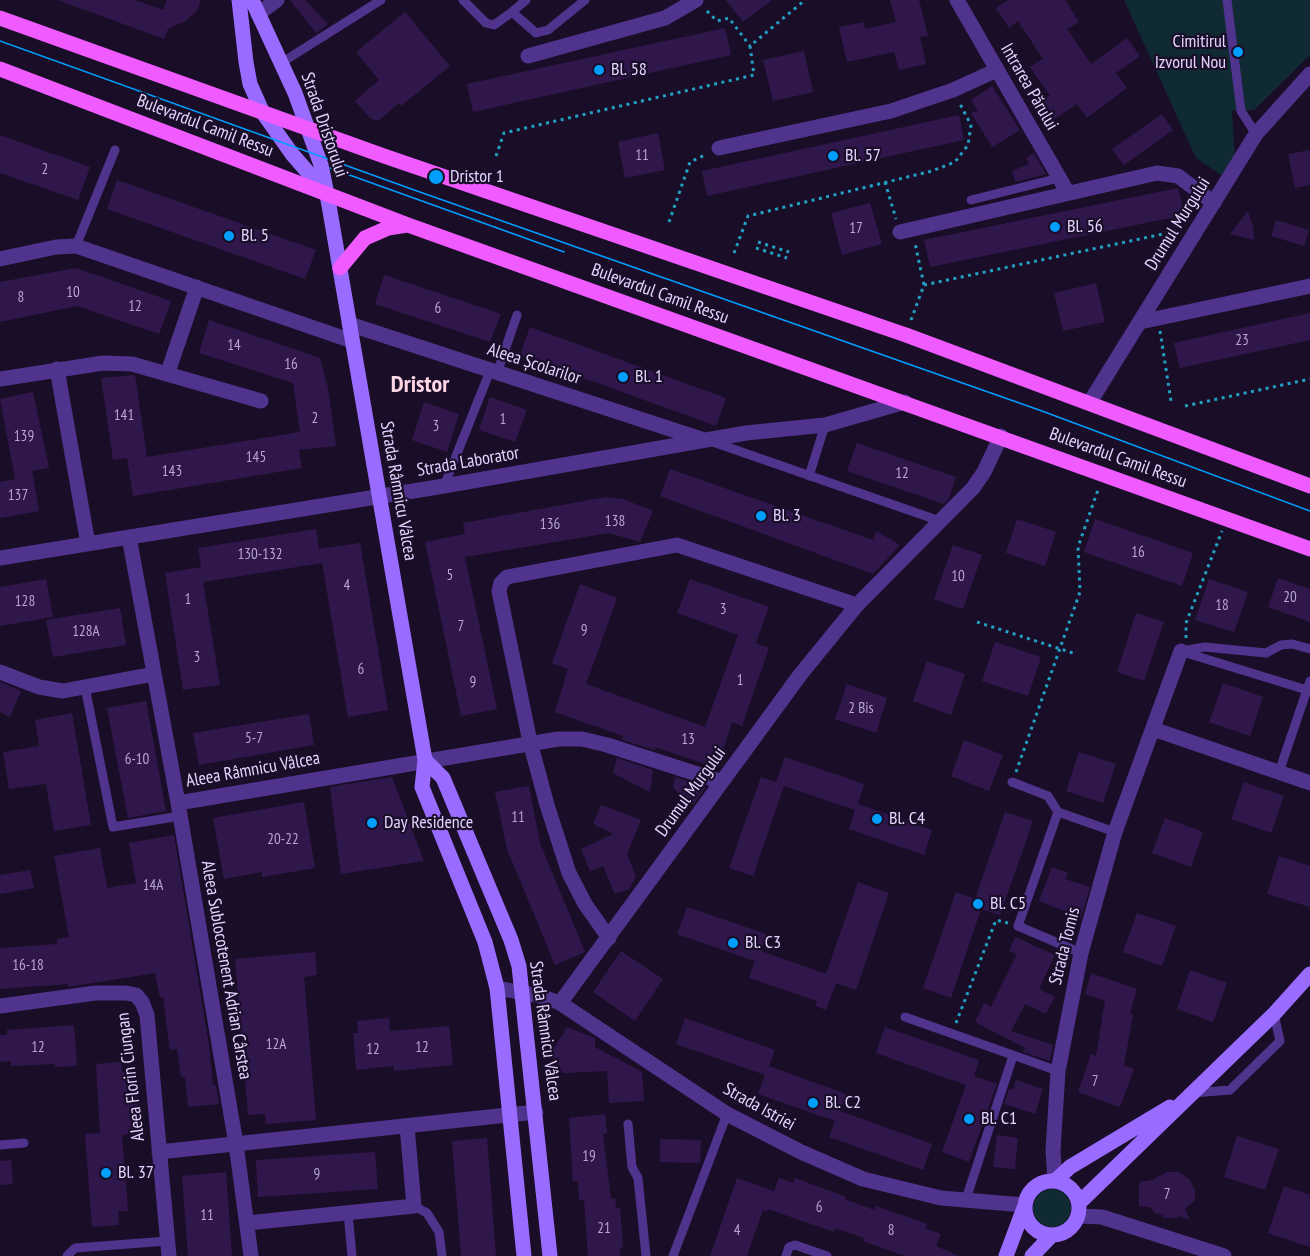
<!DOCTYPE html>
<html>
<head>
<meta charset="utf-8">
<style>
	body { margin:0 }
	canvas { display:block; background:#190d28 }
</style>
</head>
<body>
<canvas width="1310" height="1256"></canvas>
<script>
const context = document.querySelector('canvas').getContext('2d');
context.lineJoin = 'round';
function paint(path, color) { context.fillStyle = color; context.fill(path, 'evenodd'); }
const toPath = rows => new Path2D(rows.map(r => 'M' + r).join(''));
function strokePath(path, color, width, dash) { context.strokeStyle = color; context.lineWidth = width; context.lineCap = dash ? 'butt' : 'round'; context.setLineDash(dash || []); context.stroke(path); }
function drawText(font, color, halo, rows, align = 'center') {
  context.font = font + ' "PT Sans Narrow",sans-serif'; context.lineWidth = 4.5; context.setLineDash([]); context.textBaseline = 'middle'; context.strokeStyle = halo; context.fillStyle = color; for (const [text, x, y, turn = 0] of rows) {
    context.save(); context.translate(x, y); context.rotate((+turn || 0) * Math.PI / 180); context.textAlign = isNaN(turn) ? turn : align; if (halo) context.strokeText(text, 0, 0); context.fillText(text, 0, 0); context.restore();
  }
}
paint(toPath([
	[1124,0,1310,0,1310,55,1254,110,1232,111,1235,159,1223,176,1196,158],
	'1033 1208a19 19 0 1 1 38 0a19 19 0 1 1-38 0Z'
]), '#0f2a33');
paint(toPath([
	[58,0,135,0,163,10,167,0,201,0,197,11,185,21,168,29,164,39],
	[290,0,305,0,328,24,316,33],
	[726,0,772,0,743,22],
	[890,0,919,0,928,36,920,37,926,64,899,70,894,52,847,62,839,27,864,22,865,29,896,22],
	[1008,0,1065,0,1079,22,1067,29,1091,64,1127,38,1140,56,1116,73,1127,88,1087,118,1077,104,1053,120,1041,102,1050,96,1030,67,1043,59,1018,21,1009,28,996,8],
	[405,12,450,66,401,106,399,103,378,121,370,118,355,101,379,80,356,52],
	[725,28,731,55,473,112,467,84],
	[804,51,813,92,773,101,763,60],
	[992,86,1020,130,992,147,971,113,978,111,971,100],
	[1162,114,1173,130,1124,165,1112,149],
	[959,115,964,140,707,196,702,171],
	[658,133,665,170,625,178,618,142],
	[0,135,90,167,78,200,0,173],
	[1310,150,1310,185,1295,188,1288,154],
	[1034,153,1046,174,1015,182,1012,171,1029,164,1026,158],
	[117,180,316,250,305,279,107,209],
	[1178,188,1185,215,930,267,924,240],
	[870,203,882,244,842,255,831,213],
	[1248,211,1253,227,1254,240,1230,234],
	[1276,220,1309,230,1304,246,1271,236],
	[76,268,171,301,159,334,77,306,0,322,0,282],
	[384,275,501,314,490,342,375,304],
	[1096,283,1105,322,1063,331,1054,293],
	[1310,313,1310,340,1180,368,1174,343],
	[209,320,320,358,328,388,336,446,299,450,302,468,133,496,127,458,113,460,101,378,135,375,147,457,300,432,293,383,199,353],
	[530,327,726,398,716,426,520,355],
	[33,392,49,468,32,471,39,511,0,518,0,482,15,479,0,399],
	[490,397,527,410,515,442,479,430],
	[424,402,459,414,447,452,412,440],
	[857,443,956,477,949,499,944,504,847,471],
	[670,469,873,540,876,531,900,545,873,574,660,496],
	[606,497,623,499,653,511,640,542,609,533,465,557,497,709,461,716,425,542,465,534,463,523],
	[1017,519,1056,532,1045,566,1006,553],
	[1095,519,1193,553,1182,586,1084,552],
	[316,529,319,549,360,543,388,710,348,717,322,563,203,582,220,685,183,690,165,573,201,567,198,548],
	[953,545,982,555,963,609,934,599],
	[1278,578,1310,589,1310,622,1268,607],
	[46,579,53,617,0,626,0,587],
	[690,579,769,607,756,643,769,648,742,726,732,722,717,768,655,747,655,750,622,740,623,736,555,712,568,669,552,663,580,584,617,598,586,684,705,727,738,635,677,613],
	[1209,579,1248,592,1234,632,1195,620],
	[120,608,126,645,53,657,46,620],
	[1136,613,1164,622,1144,681,1117,672],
	[995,642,1041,657,1028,696,982,681],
	[927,661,965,674,951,715,913,701],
	[0,682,21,691,10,717,0,712],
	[1223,683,1263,697,1250,736,1209,722],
	[847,684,887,698,876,733,835,719],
	[146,701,166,811,128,818,107,708],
	[72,713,91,825,54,831,46,784,9,789,3,752,39,746,35,720],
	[309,714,314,745,199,765,193,733],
	[964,740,1003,755,989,791,951,776],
	[1079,752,1116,764,1103,803,1066,791],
	[785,757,864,784,858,804,932,830,924,855,849,829,855,810,784,786,753,876,729,868,761,777,776,782],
	[617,758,653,770,650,792,613,773],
	[392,777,424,861,341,874,330,787],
	[675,777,706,787,693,805,673,788],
	[1244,782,1284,796,1271,833,1231,819],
	[529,786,540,843,585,952,555,965,507,849,495,792],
	[304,802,315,868,262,877,262,872,224,879,213,818],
	[601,805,641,820,627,854,636,877,629,889,615,894,603,866,590,871,581,849,613,834,593,824],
	[1005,812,1033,821,1000,915,981,909,951,998,923,988,956,892,975,899],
	[1165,818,1203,832,1191,867,1152,853],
	[174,835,209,1045,213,1085,216,1085,219,1104,188,1107,185,1077,181,1077,177,1049,170,1050,163,997,160,998,155,973,68,987,68,984,0,989,0,948,57,944,57,939,69,937,54,856,100,848,107,888,136,883,129,843],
	[1279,856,1310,866,1310,907,1267,894],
	[1052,867,1068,873,1065,879,1090,887,1081,918,1039,901],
	[30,870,34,888,0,894,0,875],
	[858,882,889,893,856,990,836,983,826,1010,815,1006,817,1001,749,978,755,961,677,934,687,907,766,934,761,951,826,974],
	[1137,913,1176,926,1162,966,1123,952],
	[1015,937,1055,955,1039,989,1055,997,1046,1014,1025,1004,1011,1031,1053,1045,1050,1061,1023,1052,1025,1048,975,1022,984,1003,991,1007,1017,954,1009,951],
	[621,951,663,979,635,1021,593,992],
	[315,952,317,975,304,977,316,1120,266,1124,265,1114,248,1115,235,959],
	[1190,970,1227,983,1213,1022,1177,1009],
	[1091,973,1137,989,1130,1014,1133,1014,1124,1065,1134,1069,1120,1107,1078,1092,1091,1054,1096,1056,1105,1001,1085,994],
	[389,1018,390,1031,449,1026,453,1065,394,1071,393,1066,356,1070,353,1033,358,1033,357,1021],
	[685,1018,775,1050,769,1066,846,1094,840,1111,932,1144,923,1170,829,1137,835,1121,758,1094,765,1075,676,1044],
	[74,1025,77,1066,55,1067,55,1064,11,1066,11,1061,0,1062,0,1035,7,1035,7,1030],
	[567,1027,595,1038,595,1047,642,1072,644,1101,609,1103,607,1071,563,1073,551,1053],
	[885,1027,979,1060,974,1076,997,1084,969,1162,942,1152,966,1085,876,1053],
	[121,1062,122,1072,135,1071,139,1133,122,1135,128,1211,118,1211,119,1225,92,1227,85,1134,100,1133,96,1064],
	[1016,1080,1043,1089,1035,1114,1004,1104,1009,1089,1013,1090],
	[605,1114,607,1133,603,1134,611,1199,615,1198,616,1208,620,1207,623,1247,620,1248,620,1256,588,1256,584,1200,579,1200,578,1181,573,1182,569,1118],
	[997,1135,1018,1138,1015,1169,993,1167],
	[1237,1136,1279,1149,1265,1190,1224,1177],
	[487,1138,496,1256,461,1256,452,1141],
	[660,1139,701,1140,700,1163,660,1162],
	[375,1152,378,1189,258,1197,256,1160],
	[11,1160,13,1184,0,1185,0,1161],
	[226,1172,232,1256,188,1256,182,1176],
	[1167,1172,1178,1172,1189,1179,1195,1190,1195,1200,1185,1209,1190,1220,1179,1216,1176,1218,1163,1218,1163,1215,1155,1213,1150,1207,1139,1206,1139,1182,1152,1180],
	[737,1178,774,1191,779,1178,793,1183,795,1178,846,1197,845,1199,874,1210,876,1206,927,1224,925,1228,941,1234,936,1246,959,1256,905,1256,863,1241,864,1238,835,1228,834,1232,768,1209,767,1211,763,1210,747,1256,710,1256],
	[1284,1186,1310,1195,1310,1247,1268,1233]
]), '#30174b');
strokePath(toPath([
	[707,11,717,21,729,18,750,46],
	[496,156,504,133,754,75,750,46,805,0],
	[885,182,896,219],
	[669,222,690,162,707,154],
	[758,242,789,252],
	[756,248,787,258],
	[734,253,748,216,932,171,955,162,968,145,971,125,959,102],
	[924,285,1177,231],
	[911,320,924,285,915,243],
	[1160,331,1171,401],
	[1185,406,1310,379],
	[977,622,1073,653],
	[1186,638,1186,623,1222,531],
	[1016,772,1080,592,1078,547,1099,487],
	[956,1023,996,920,1008,923]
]), '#23a1c4', 3, [3, 4.5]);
strokePath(toPath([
	[463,0,486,23,494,25,512,12,536,33,548,30,585,0],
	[1227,0,1241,111,1256,134],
	[512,12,526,0],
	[281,63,381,0],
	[971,200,1059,178],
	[76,246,115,150],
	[497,373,517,315],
	[710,441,940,521],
	[809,476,825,425],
	[444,486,490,371],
	[1181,651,1205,647,1266,653,1281,645,1292,644,1310,649],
	[1183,652,1307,690],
	[85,687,113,827,180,816],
	[1279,772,1310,681],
	[1012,782,1048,796,1058,812,1115,832],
	[1058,812,1018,926,1081,953],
	[905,1017,1058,1071],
	[1193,1093,1230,1090,1280,1041,1274,1014],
	[628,1124,632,1167,638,1178,646,1256],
	[0,1145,24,1143],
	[965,1202,1013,1056],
	[414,1206,427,1213,439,1232,442,1256],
	[348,1213,352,1256],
	[67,1256,75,1248,168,1241],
	[673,1256,727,1114],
	[786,1256,789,1247,795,1245,827,1256]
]), '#50338c', 9);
strokePath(toPath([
	[957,0,1068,193],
	[258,14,277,0],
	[528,56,665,18,696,0],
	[719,148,891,111,953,90,997,70],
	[900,232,1157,173,1178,176,1214,203],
	[0,259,56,247,76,246,352,341],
	[1140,322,1310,286],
	[349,324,704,440],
	[57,369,88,544],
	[168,372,197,287],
	[0,379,103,363,132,364,261,401],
	[1090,402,1256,134,1310,74],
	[129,537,178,803,236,1144,251,1256],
	[0,558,444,486,746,433,825,425,905,402],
	[0,672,39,687,63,691,154,674],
	[1153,729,1310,783],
	[178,803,558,739,582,739,607,745,722,782],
	[609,938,585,904,569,873,547,805,530,742,499,591,501,583,507,577,677,545,857,605],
	[497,988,540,996,560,1003,727,1114,801,1152,863,1179,941,1198,1024,1205],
	[560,1003,800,675,857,605,973,488,984,472,1001,436],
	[0,1006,95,993,126,993,136,995,142,1002,147,1015,169,1256],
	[159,1152,536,1112],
	[1055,1181,1053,1151,1058,1071,1081,953,1115,832,1181,651],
	[1078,1216,1102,1217,1224,1256],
	[247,1223,414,1206,407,1126]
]), '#50338c', 15);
strokePath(toPath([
	[239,0,246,62,250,84,263,113,292,154,325,192],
	[252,0,295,93,321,165,327,194,425,760,422,787,485,942,497,988,524,1256],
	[425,760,443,778,511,940,519,966,550,1256],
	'1025 1208a27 27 0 1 1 54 0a27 27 0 1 1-54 0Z',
	[1055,1181,1070,1167,1170,1107],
	[1079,1203,1274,1014,1310,974],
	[1006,1256,1024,1208],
	[1032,1256,1051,1236]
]), '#996bff', 15);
strokePath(toPath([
	[0,18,384,156,906,335,1310,486],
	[0,69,408,225,1310,549],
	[340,268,365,238,388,228,407,225]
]), '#f05bff', 15);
strokePath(toPath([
	[0,41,417,191,1042,411,1310,511],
	[330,168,564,252]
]), '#009eff', 1.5);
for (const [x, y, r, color] of [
	[1238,52,6,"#009eff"],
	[599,70,6,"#009eff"],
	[833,156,6,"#009eff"],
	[436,177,8,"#009eff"],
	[1055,227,6,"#009eff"],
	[229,236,6,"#009eff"],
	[623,377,6,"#009eff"],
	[761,516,6,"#009eff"],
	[877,819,6,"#009eff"],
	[372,823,6,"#009eff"],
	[978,904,6,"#009eff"],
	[733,943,6,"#009eff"],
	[813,1103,6,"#009eff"],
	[969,1119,6,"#009eff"],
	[106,1173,6,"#009eff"]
]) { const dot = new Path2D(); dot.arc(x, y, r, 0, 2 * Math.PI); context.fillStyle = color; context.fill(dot); strokePath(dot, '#190d28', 2); }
drawText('15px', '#b8a5d2', null, [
	["11",642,156],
	["2",45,170],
	["17",856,229],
	["10",73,293],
	["8",21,298],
	["12",135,307],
	["6",438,309],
	["23",1242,341],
	["14",234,346],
	["16",291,365],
	["141",124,416],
	["2",315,419],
	["1",503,420],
	["3",436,427],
	["139",24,437],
	["145",256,458],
	["143",172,472],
	["12",902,474],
	["137",18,496],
	["138",615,522],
	["136",550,525],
	["16",1138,553],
	["130-132",260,555],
	["5",450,576],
	["10",958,577],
	["4",347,586],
	["20",1290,598],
	["1",188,600],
	["128",25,602],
	["18",1222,606],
	["3",723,610],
	["7",461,627],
	["9",584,631],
	["128A",86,632],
	["3",197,658],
	["6",361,670],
	["1",740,681],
	["9",473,683],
	["2 Bis",861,709],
	["5-7",254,739],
	["13",688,740],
	["6-10",137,760],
	["11",518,818],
	["20-22",283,840],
	["14A",153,886],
	["16-18",28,966],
	["12A",276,1045],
	["12",38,1048],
	["12",422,1048],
	["12",373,1050],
	["7",1095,1082],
	["19",589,1157],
	["9",317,1175],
	["7",1167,1195],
	["6",819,1208],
	["11",207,1216],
	["21",604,1229],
	["4",737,1231],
	["8",891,1231]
]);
drawText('18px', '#e5d4ff', '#190d28', [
	["Cimitirul",1226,42,"right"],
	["Izvorul Nou",1226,63,"right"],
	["Bl. 58",611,70],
	["Bl. 57",845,156],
	["Dristor 1",450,177],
	["Bl. 56",1067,227],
	["Bl. 5",241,236],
	["Bl. 1",635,377],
	["Bl. 3",773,516],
	["Bl. C4",889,819],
	["Day Residence",384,823],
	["Bl. C5",990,904],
	["Bl. C3",745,943],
	["Bl. C2",825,1103],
	["Bl. C1",981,1119],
	["Bl. 37",118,1173]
], 'left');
drawText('18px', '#e5d4ff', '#190d28', [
	["Intrarea Părului",1029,87,60],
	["Strada Dristorului",324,125,71],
	["Bulevardul Camil Ressu",205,126,21],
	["Drumul Murgului",1178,224,-58],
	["Bulevardul Camil Ressu",660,294,20],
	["Aleea Școlarilor",534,364,18],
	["Bulevardul Camil Ressu",1118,458,20],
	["Strada Laborator",468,462,-10],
	["Strada Râmnicu Vâlcea",398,491,80],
	["Aleea Râmnicu Vâlcea",253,770,-10],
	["Drumul Murgului",691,792,-54],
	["Strada Tomis",1065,946,-76],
	["Aleea Sublocotenent Adrian Cârstea",226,970,80],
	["Strada Râmnicu Vâlcea",545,1031,82],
	["Aleea Florin Ciungan",131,1077,-97],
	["Strada Istriei",759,1107,29]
]);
drawText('bold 24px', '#ffd6e5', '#190d28', [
	["Dristor",420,385]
]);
</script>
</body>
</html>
